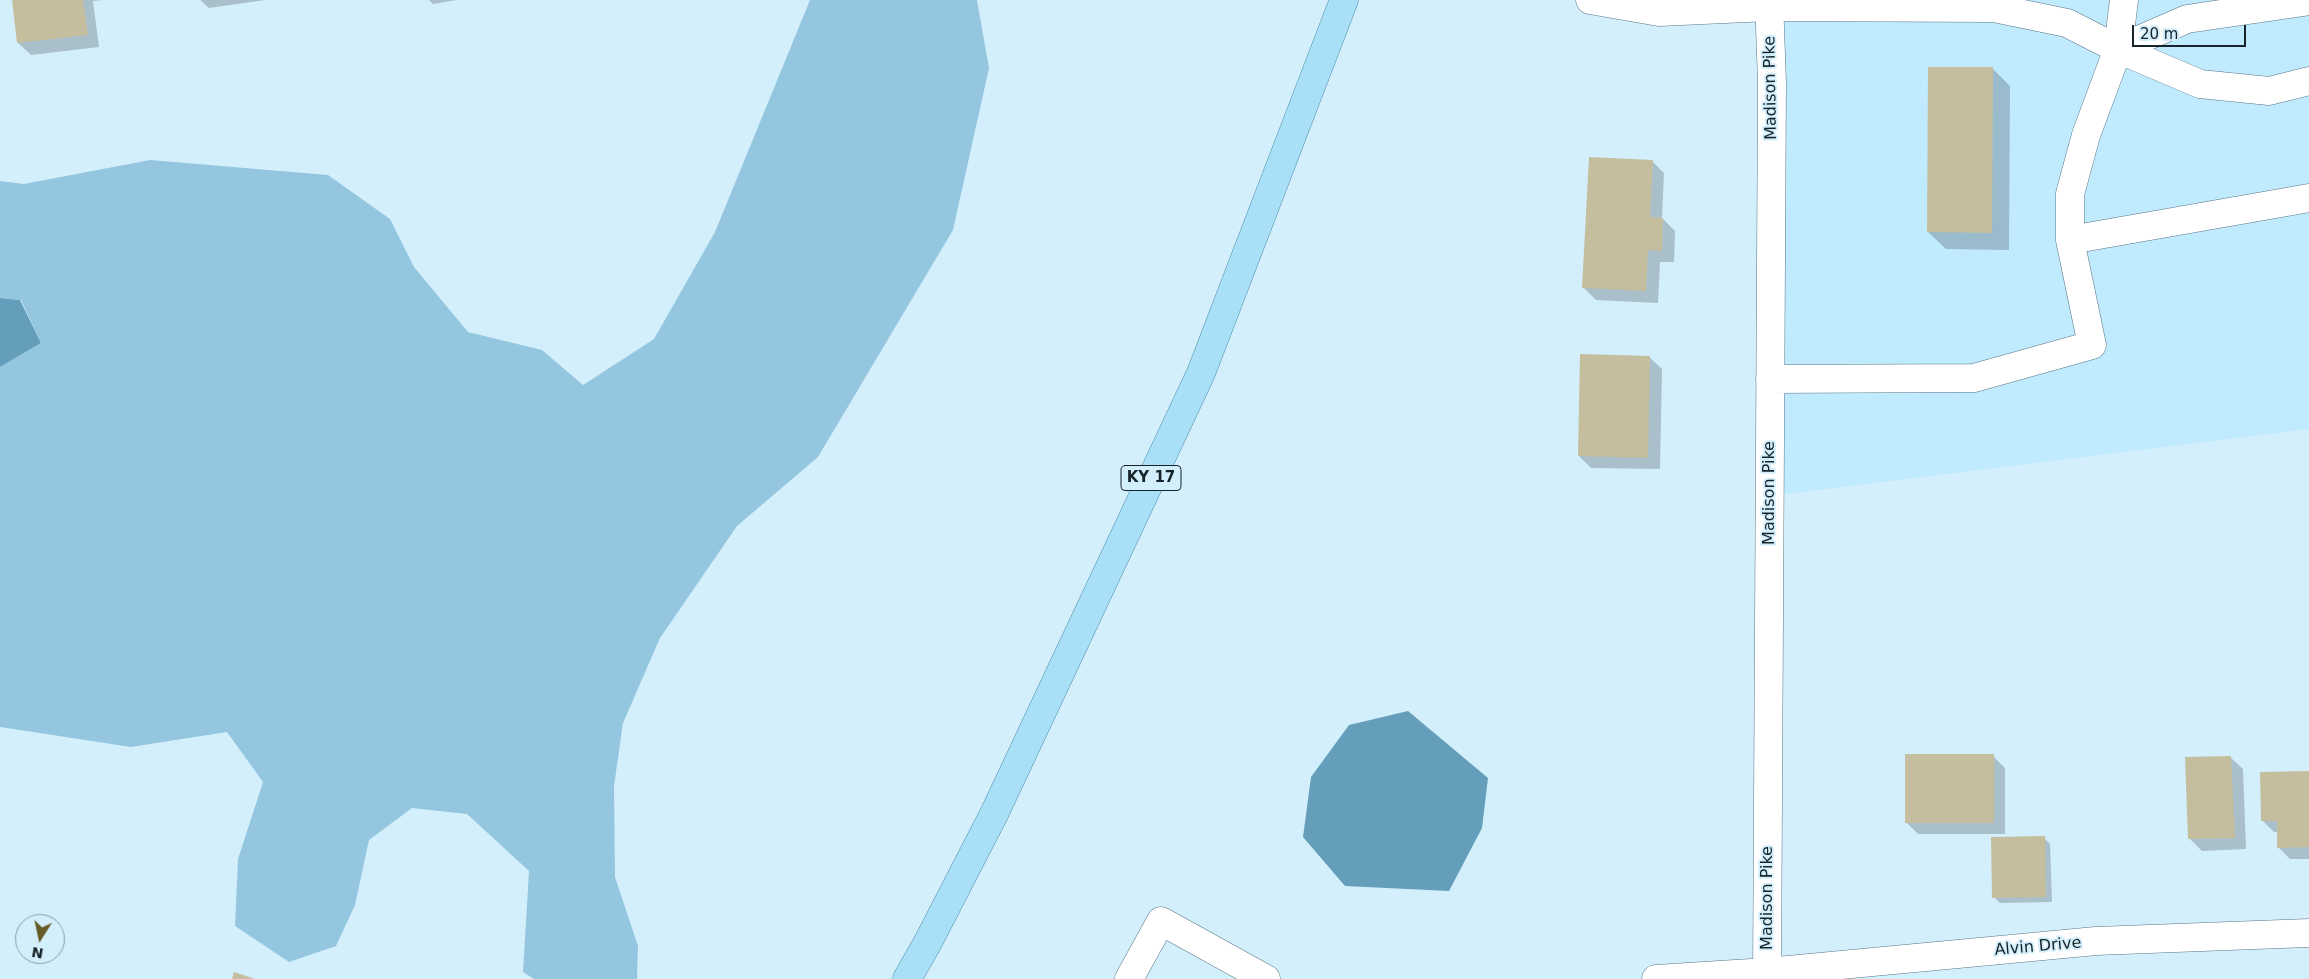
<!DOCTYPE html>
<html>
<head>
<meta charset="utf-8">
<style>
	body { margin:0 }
	#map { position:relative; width:2309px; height:979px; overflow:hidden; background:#d4effc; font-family:"DejaVu Sans",sans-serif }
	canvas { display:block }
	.north { position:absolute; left:15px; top:914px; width:50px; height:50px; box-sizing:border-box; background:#d4effc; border:1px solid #889da8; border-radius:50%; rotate:190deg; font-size:14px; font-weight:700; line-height:20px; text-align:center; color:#162329 }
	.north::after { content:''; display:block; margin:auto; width:18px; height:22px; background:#665b27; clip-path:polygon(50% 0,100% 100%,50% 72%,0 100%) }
	.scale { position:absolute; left:2132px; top:25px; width:114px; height:22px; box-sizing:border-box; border:2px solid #162329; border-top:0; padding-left:6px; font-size:15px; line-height:18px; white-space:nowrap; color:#162329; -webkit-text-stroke:4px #d4effc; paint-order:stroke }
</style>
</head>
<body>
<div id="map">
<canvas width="2309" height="979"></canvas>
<div class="north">N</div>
<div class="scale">20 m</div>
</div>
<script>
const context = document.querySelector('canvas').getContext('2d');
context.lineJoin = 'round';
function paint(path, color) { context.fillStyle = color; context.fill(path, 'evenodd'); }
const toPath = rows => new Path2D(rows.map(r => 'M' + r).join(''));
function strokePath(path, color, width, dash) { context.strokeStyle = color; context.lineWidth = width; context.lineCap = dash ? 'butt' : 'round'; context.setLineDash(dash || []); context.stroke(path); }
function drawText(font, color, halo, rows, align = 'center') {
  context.font = font + ' "DejaVu Sans",sans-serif'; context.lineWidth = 4; context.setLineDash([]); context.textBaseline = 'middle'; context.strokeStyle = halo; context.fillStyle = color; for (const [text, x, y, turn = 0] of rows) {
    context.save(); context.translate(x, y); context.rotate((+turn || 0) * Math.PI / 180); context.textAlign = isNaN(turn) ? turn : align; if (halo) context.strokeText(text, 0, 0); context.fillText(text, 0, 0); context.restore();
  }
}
paint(toPath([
	[1590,0,2309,0,2309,429,1770,496,1769,7]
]), '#c0eafe');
paint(toPath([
	[810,0,977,0,989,68,953,230,818,457,737,526,660,638,623,723,614,786,615,877,638,946,637,979,534,979,523,972,529,871,467,814,412,808,369,840,355,905,336,946,289,962,235,926,238,859,263,782,227,732,131,747,0,727,0,367,41,343,21,300,0,298,0,181,24,184,150,160,328,175,390,219,414,267,468,332,542,350,583,385,654,339,715,232]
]), '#94c7df');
paint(toPath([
	[0,298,20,300,41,343,0,367],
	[1408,711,1488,778,1482,828,1449,891,1345,886,1303,837,1311,777,1349,725]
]), '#649eba');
paint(toPath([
	[13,0,103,0,93,1,99,47,31,55,18,43],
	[200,0,265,0,209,8],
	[429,0,457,0,433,4],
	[1993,69,2010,86,2009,250,1946,249,1928,232],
	[1652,161,1664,173,1662,218,1675,231,1674,262,1660,262,1658,303,1596,300,1584,288],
	[1649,357,1662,369,1660,469,1591,468,1579,456],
	[1993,756,2005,768,2005,834,1918,834,1906,822],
	[2230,757,2243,769,2246,849,2202,851,2190,839],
	[2309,773,2309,859,2290,859,2278,847,2278,832,2274,832,2262,820],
	[2044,838,2050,844,2052,902,2000,903,1994,897]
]), '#0003');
paint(toPath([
	[12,0,83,0,88,35,17,43],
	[1928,67,1993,67,1992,233,1927,232],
	[1589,157,1653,160,1650,217,1663,218,1662,251,1648,250,1646,291,1582,288],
	[1580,354,1650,356,1648,458,1578,456],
	[1905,754,1994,754,1994,823,1905,823],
	[2231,756,2235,838,2188,839,2185,757],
	[2309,771,2309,847,2277,848,2277,821,2261,821,2260,772],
	[2045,836,2046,897,1992,898,1991,837],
	[234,972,255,979,232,979]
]), '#c4be9f');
const minor = toPath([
	[1590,0,1659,12,1769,7,1994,8,2067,23,2118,49,2200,84,2269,91,2309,81],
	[2118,49,2187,19,2309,1],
	[2070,240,2309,198],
	[1770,379,1974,378,2092,345,2070,240,2070,194,2086,135,2118,49,2124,0],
	[1129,979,1161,921,1266,979],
	[1656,979,1767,972,2096,941,2309,933],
	[1767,979,1772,82,1769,0]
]);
const major = toPath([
	[907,979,928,942,994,814,1201,373,1344,0]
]);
strokePath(minor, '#587685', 29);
strokePath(major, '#508fab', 29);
strokePath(minor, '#fff', 28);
strokePath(major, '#a9dff7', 28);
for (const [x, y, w] of [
	[1151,478,60]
]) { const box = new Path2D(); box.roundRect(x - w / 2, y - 12.5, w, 25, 4); context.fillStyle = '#d4effc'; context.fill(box); strokePath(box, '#162329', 1); }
drawText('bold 15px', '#162329', null, [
	["KY 17",1151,478]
]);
drawText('16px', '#162329', '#d4effc', [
	["Madison Pike",1771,88,-91],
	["Madison Pike",1770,493,-90],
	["Madison Pike",1768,898,-90],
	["Alvin Drive",2038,947,-5]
]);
</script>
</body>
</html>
